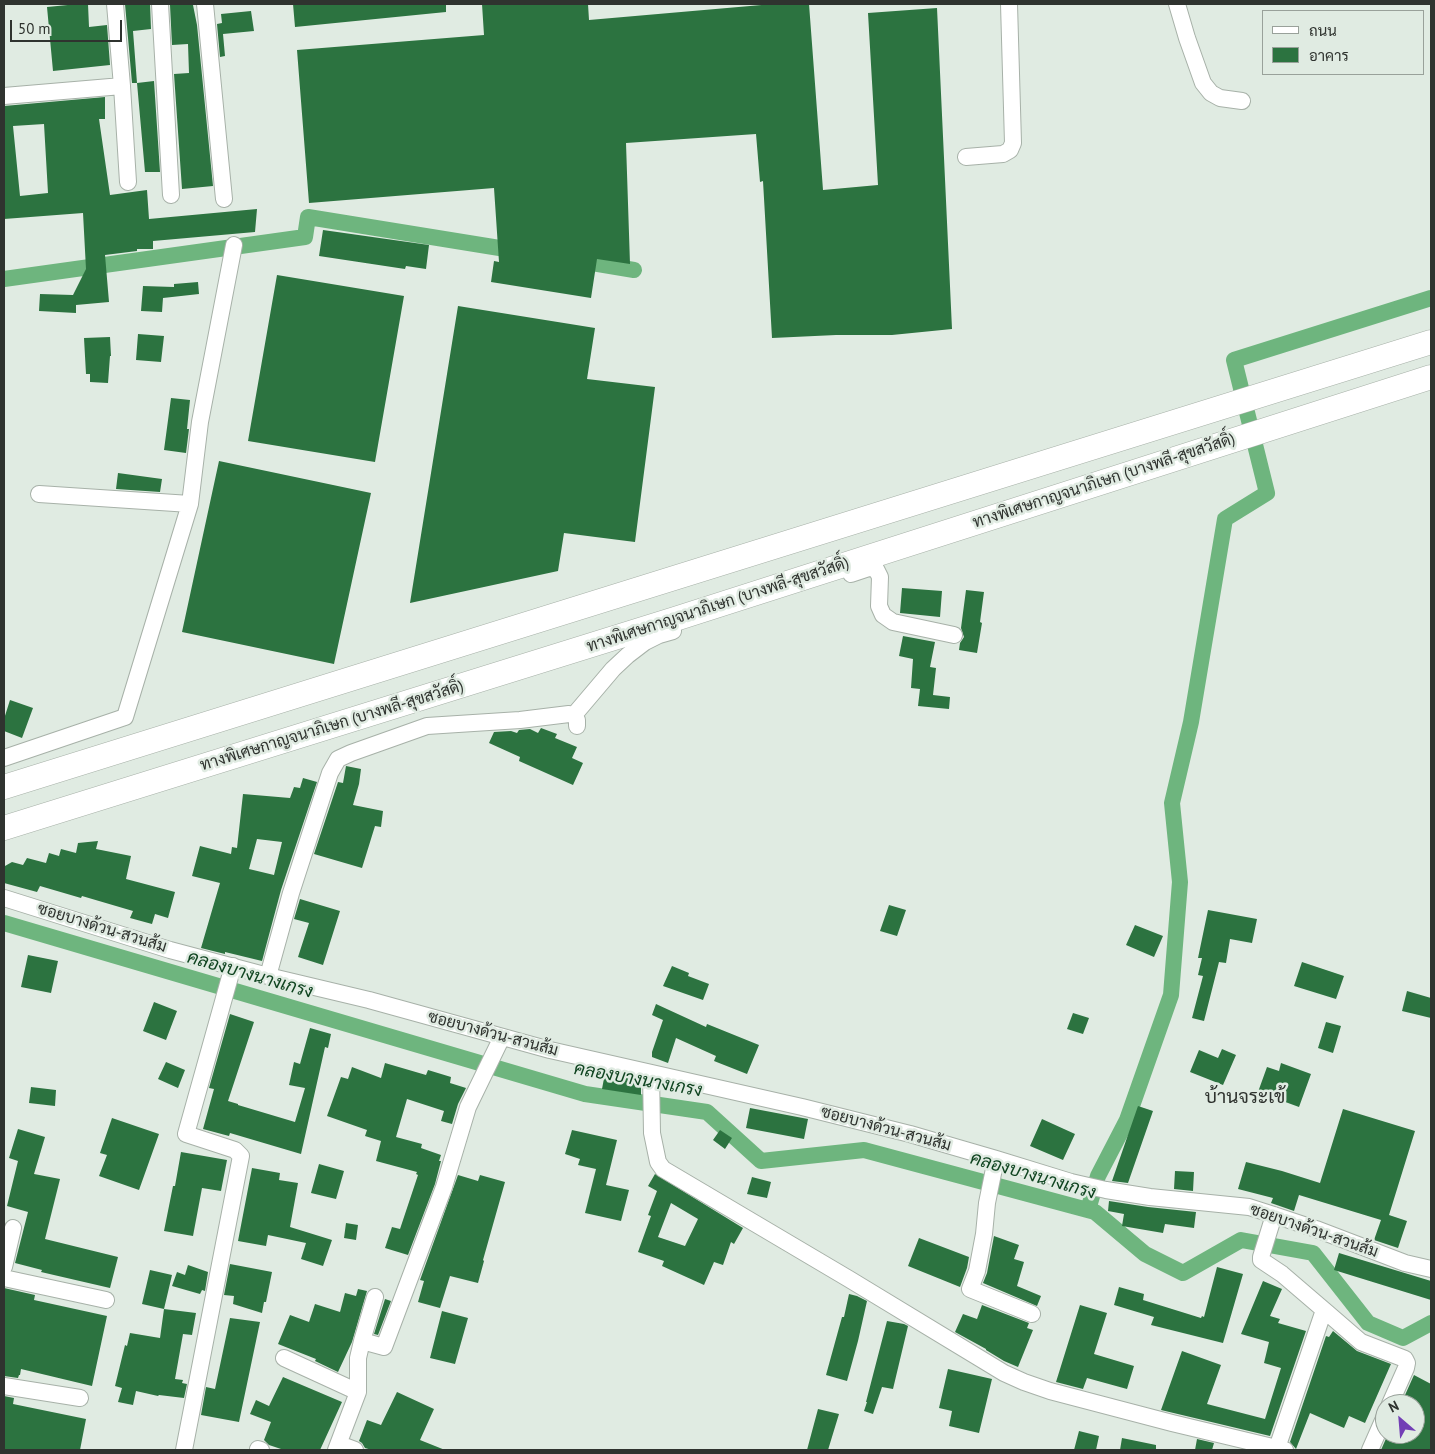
<!DOCTYPE html>
<html>
<head>
<meta charset="utf-8">
<style>
	body { margin:0 }
	#map { position:relative; width:1435px; height:1454px; overflow:hidden; background:#e0ebe2; font-family:"PT Sans",Sarabun,sans-serif }
	canvas { display:block }
	.frame { position:absolute; inset:0; border:5px solid #2f332f; pointer-events:none }
	.legend { position:absolute; left:1262px; top:10px; width:162px; height:65px; box-sizing:border-box; background:#e0ebe2; border:1px solid #99a19a; margin:0; padding:6px 9px; list-style:none; font-size:15px; color:#2f332f }
	.legend li { display:flex; align-items:center; gap:10px; height:25px }
	.legend b { width:25px; border:1px solid #99a19a }
	.north { position:absolute; left:1375px; top:1394px; width:50px; height:50px; box-sizing:border-box; background:#e0ebe2; border:1px solid #99a19a; border-radius:50%; rotate:333deg; font-size:14px; font-weight:700; line-height:20px; text-align:center; color:#2f332f }
	.north::after { content:''; display:block; margin:auto; width:18px; height:22px; background:#723eb5; clip-path:polygon(50% 0,100% 100%,50% 72%,0 100%) }
	.scale { position:absolute; left:10px; top:20px; width:112px; height:22px; box-sizing:border-box; border:2px solid #2f332f; border-top:0; padding-left:6px; font-size:15px; line-height:18px; white-space:nowrap; color:#2f332f; -webkit-text-stroke:4px #e0ebe2; paint-order:stroke }
</style>
</head>
<body>
<div id="map">
<canvas width="1435" height="1454"></canvas>
<div class="frame"></div>
<ul class="legend">
<li><b style="height:6px;background:#fff"></b>ถนน</li>
<li><b style="height:14px;background:#2c7340"></b>อาคาร</li>
</ul>
<div class="north">N</div>
<div class="scale">50 m</div>
</div>
<script>
const context = document.querySelector('canvas').getContext('2d');
context.lineJoin = 'round';
const toPath = rows => new Path2D(rows.map(r => 'M' + r).join(''));
function strokePath(path, color, width, dash) { context.strokeStyle = color; context.lineWidth = width; context.lineCap = dash ? 'butt' : 'round'; context.setLineDash(dash || []); context.stroke(path); }
function paint(path, color) { context.fillStyle = color; context.fill(path, 'evenodd'); }
function drawText(font, color, halo, rows, align = 'center') {
  context.font = font + ' "PT Sans",Sarabun,sans-serif'; context.lineWidth = 5; context.setLineDash([]); context.textBaseline = 'middle'; context.strokeStyle = halo; context.fillStyle = color; for (const [text, x, y, turn = 0] of rows) {
    context.save(); context.translate(x, y); context.rotate((+turn || 0) * Math.PI / 180); context.textAlign = isNaN(turn) ? turn : align; if (halo) context.strokeText(text, 0, 0); context.fillText(text, 0, 0); context.restore();
  }
}
strokePath(toPath([
	[574,260,634,270],
	[4,279,305,237,308,217,518,251],
	[4,923,585,1094,707,1112,761,1161,864,1150,1095,1212,1145,1254,1183,1273,1241,1240,1313,1253,1368,1323,1403,1338,1431,1323],
	[1088,1210,1098,1176,1127,1120,1171,995,1180,882,1172,803,1191,722,1225,519,1267,493,1234,360,1431,298]
]), '#6eb57e', 16);
paint(toPath([
	[78,4,88,4,89,27,107,25,110,65,53,71,47,7],
	[125,4,150,4,151,29,133,31,137,83,132,83],
	[293,4,446,4,446,12,295,27],
	[482,4,588,4,589,20,773,4,809,4,823,190,878,185,868,13,937,8,952,329,892,335,836,335,772,338,763,181,760,182,756,134,626,143,630,264,597,259,591,298,491,282,494,261,499,262,494,188,309,203,297,50,484,35],
	[170,5,193,5,197,25,213,186,182,189,174,74,189,73,188,44,172,45],
	[251,11,254,31,223,34,225,56,220,57,217,24,222,23,221,14],
	[154,81,160,172,145,172,137,83],
	[105,97,105,119,99,119,110,195,147,190,149,219,257,209,255,232,153,241,153,249,137,249,137,251,105,255,109,302,76,305,76,313,39,311,40,294,73,295,86,269,83,213,4,219,4,106],
	[44,124,48,193,20,196,13,126],
	[323,230,429,245,426,269,406,266,405,269,319,256],
	[277,275,404,296,375,462,248,441],
	[198,282,199,294,163,298,162,312,141,311,143,286,174,287,174,284],
	[458,306,595,328,587,379,655,387,635,542,564,533,558,571,410,603],
	[138,334,164,336,161,362,136,360],
	[110,337,111,356,110,356,108,383,90,382,90,374,86,374,84,338],
	[171,398,190,400,187,429,189,429,186,453,164,450],
	[219,461,371,493,334,664,182,632],
	[118,473,162,479,160,492,116,489],
	[902,588,942,591,940,617,900,613],
	[966,590,984,592,980,622,982,623,977,653,959,650,960,643,964,637,961,628],
	[903,636,935,642,930,667,936,668,933,695,950,697,949,709,918,706,920,689,911,688,913,659,899,656],
	[10,700,33,708,22,738,4,731,4,719],
	[541,728,557,734,555,738,577,747,572,758,583,763,573,785,519,761,520,757,489,743,494,732,511,731,517,733,519,730,530,729,538,733],
	[346,766,361,769,359,784,353,805,383,811,381,827,375,826,362,868,314,854,338,782,343,783],
	[303,778,317,782,281,890,262,961,225,952,225,954,201,948,220,883,192,876,200,846,231,854,232,847,237,848,243,794,290,798,294,787,300,788],
	[257,839,282,842,274,875,249,869],
	[98,841,96,849,131,856,126,879,175,892,168,918,155,914,152,924,130,918,133,911,82,896,81,898,40,886,37,892,4,883,5,866,12,862,23,865,27,858,46,863,49,853,59,856,61,849,76,853,78,843],
	[300,899,340,911,323,965,298,957,309,923,294,919],
	[889,905,906,910,897,936,880,931],
	[1208,910,1257,919,1252,943,1230,939,1226,963,1219,962,1204,1021,1192,1018,1203,976,1198,975,1202,958,1198,958],
	[1135,925,1163,936,1154,957,1126,945],
	[28,955,58,961,51,993,21,987],
	[1302,962,1344,976,1336,999,1294,986],
	[672,966,689,973,688,976,709,984,703,1000,663,986],
	[1407,991,1431,998,1431,1018,1402,1011],
	[154,1002,177,1011,166,1040,143,1031],
	[656,1004,706,1027,707,1024,759,1045,747,1074,714,1061,716,1056,676,1038,668,1063,652,1057,652,1052,663,1020,652,1015],
	[1073,1013,1089,1018,1083,1034,1067,1029],
	[230,1014,254,1022,228,1101,238,1104,238,1105,295,1122,305,1088,289,1085,294,1062,300,1064,310,1028,331,1034,328,1048,325,1047,301,1154,230,1133,229,1136,203,1129,214,1089,209,1088],
	[1326,1022,1341,1026,1333,1053,1318,1048],
	[1222,1049,1236,1055,1223,1085,1190,1072,1199,1050,1218,1058],
	[166,1062,185,1070,178,1088,158,1079],
	[385,1063,426,1075,428,1070,451,1077,450,1083,466,1088,458,1104,452,1124,441,1121,444,1111,407,1099,396,1137,422,1144,421,1148,441,1155,439,1161,441,1161,435,1184,408,1255,385,1248,392,1227,400,1229,418,1175,416,1174,417,1172,376,1161,381,1141,365,1136,367,1130,327,1116,341,1077,348,1079,352,1067,381,1078],
	[1281,1063,1311,1074,1299,1107,1258,1092,1267,1067,1279,1071],
	[605,1073,641,1081,641,1095,602,1089],
	[31,1087,56,1090,55,1106,29,1103],
	[1138,1106,1153,1111,1128,1183,1112,1181],
	[750,1108,808,1119,804,1139,746,1128],
	[1343,1109,1415,1131,1389,1215,1407,1221,1398,1248,1374,1240,1381,1220,1299,1195,1294,1211,1271,1203,1273,1198,1238,1189,1246,1162,1282,1171,1320,1183],
	[112,1118,159,1134,139,1190,99,1176,107,1155,100,1153],
	[1042,1119,1075,1134,1063,1160,1030,1146],
	[18,1129,45,1137,34,1174,60,1179,45,1239,118,1257,110,1288,41,1272,42,1270,15,1263,28,1212,7,1206,18,1161,9,1158],
	[572,1130,617,1140,606,1185,629,1190,621,1221,585,1213,596,1169,578,1165,580,1159,565,1154],
	[720,1130,732,1138,725,1149,713,1140],
	[181,1152,227,1160,221,1191,202,1188,193,1236,164,1231,173,1186,175,1186],
	[319,1164,344,1171,336,1199,311,1193],
	[252,1168,280,1173,279,1180,298,1183,290,1227,332,1240,323,1266,301,1259,306,1243,268,1235,266,1246,238,1241],
	[1175,1171,1194,1172,1193,1191,1174,1189],
	[655,1174,743,1228,734,1244,731,1242,723,1265,714,1262,704,1285,662,1266,664,1261,638,1252,651,1216,648,1215,657,1191,648,1186],
	[671,1203,698,1219,685,1246,658,1237],
	[458,1175,478,1181,480,1175,505,1182,483,1260,484,1261,478,1283,450,1276,440,1308,418,1302,424,1281,420,1280],
	[752,1177,771,1182,767,1198,747,1194],
	[1109,1201,1148,1207,1196,1212,1194,1228,1165,1224,1163,1233,1122,1226,1124,1214,1108,1211],
	[346,1223,358,1225,356,1240,344,1238],
	[994,1236,1019,1245,1014,1259,1024,1262,1017,1286,1041,1296,1037,1306,983,1283,987,1273],
	[919,1238,969,1257,967,1268,960,1287,908,1266],
	[1339,1253,1431,1281,1431,1300,1334,1270],
	[230,1264,272,1272,266,1302,264,1302,262,1313,233,1304,234,1296,224,1295],
	[188,1265,208,1272,205,1291,202,1290,200,1294,172,1286,177,1272,185,1275],
	[1217,1267,1243,1274,1223,1343,1151,1325,1154,1317,1114,1305,1119,1287,1144,1294,1143,1300,1201,1318,1202,1316,1204,1317],
	[150,1270,172,1275,164,1309,142,1304],
	[1263,1281,1282,1289,1270,1316,1280,1319,1278,1323,1306,1331,1270,1436,1161,1410,1182,1351,1221,1365,1207,1404,1265,1419,1281,1368,1264,1363,1269,1342,1241,1334],
	[4,1288,35,1295,34,1300,107,1316,92,1386,21,1369,20,1375,19,1375,18,1378,4,1376],
	[358,1289,367,1291,352,1342,338,1372,315,1361,316,1359,278,1344,290,1315,309,1322,315,1304,340,1312,345,1293,356,1296],
	[849,1294,857,1296,867,1301,858,1341,847,1381,826,1375,842,1317,844,1317],
	[385,1299,391,1301,378,1335,374,1334],
	[982,1305,1029,1323,1027,1328,1033,1330,1018,1367,1004,1361,986,1350,986,1349,955,1332,963,1314,977,1319],
	[1080,1305,1107,1313,1094,1354,1134,1366,1127,1389,1087,1378,1083,1389,1056,1382],
	[164,1309,196,1313,192,1335,183,1334,175,1379,183,1380,182,1383,187,1384,184,1398,159,1395,158,1396,136,1391,133,1405,118,1402,122,1388,115,1386,125,1345,127,1346,130,1333,160,1338],
	[442,1311,468,1318,455,1364,430,1358],
	[230,1318,260,1322,239,1422,201,1415,206,1387,215,1389],
	[887,1321,904,1324,908,1326,893,1389,882,1387,873,1414,864,1411,867,1402,866,1402],
	[1333,1331,1357,1351,1391,1364,1365,1423,1349,1416,1344,1428,1310,1413,1296,1449,1290,1442,1326,1336,1329,1337],
	[948,1369,992,1379,979,1433,949,1426,952,1411,939,1408],
	[1414,1375,1431,1384,1431,1450,1381,1450,1388,1434,1415,1434,1415,1404,1401,1404],
	[283,1377,342,1402,320,1450,284,1450,269,1445,264,1440,271,1422,250,1414,256,1400,269,1406],
	[397,1392,434,1409,420,1440,445,1450,372,1450,365,1448,362,1443,359,1441,367,1420,381,1425],
	[4,1396,14,1398,13,1404,86,1419,80,1450,4,1450],
	[818,1409,839,1414,828,1450,807,1450],
	[1079,1431,1099,1436,1096,1450,1074,1450],
	[1122,1438,1156,1445,1156,1450,1120,1450],
	[1197,1439,1214,1443,1212,1450,1195,1450]
]), '#2c7340');
const minor = toPath([
	[115,4,122,86,128,182],
	[160,4,171,195],
	[205,4,224,199],
	[1177,4,1187,38,1203,83,1211,93,1220,98,1242,101],
	[4,96,122,86],
	[966,157,1003,154,1010,150,1013,143,1009,4],
	[39,494,190,504],
	[851,574,869,568,876,569,880,577,879,606,883,615,893,622,954,635],
	[574,715,613,669,628,655,645,642,659,635,673,631],
	[4,758,125,717,190,504,200,422,234,245],
	[4,898,170,950,268,976,369,1000,550,1050,802,1107,910,1134,996,1159,1071,1182,1106,1190,1150,1197,1249,1207,1274,1215,1316,1229,1405,1263,1431,1269],
	[268,976,291,893,330,773,338,759,351,753,427,726,520,720,569,714,574,715,577,720,577,726],
	[651,1073,652,1133,658,1162,663,1169,849,1279,1004,1373,1024,1382,1050,1391,1172,1423,1285,1450],
	[996,1159,987,1203,984,1234,977,1271,970,1289,1032,1314],
	[1274,1215,1261,1257,1261,1260,1282,1274,1324,1310],
	[4,1267,13,1228],
	[4,1278,106,1300],
	[362,1341,375,1297],
	[284,1358,358,1392],
	[4,1386,80,1398],
	[339,1444,355,1450],
	[1277,1448,1324,1310,1361,1342,1405,1359,1407,1363,1406,1368,1390,1404],
	[258,1449,261,1450],
	[184,1450,241,1156,235,1150,186,1134,233,966],
	[336,1450,358,1392,358,1358,362,1341,384,1347,444,1187,468,1107,502,1037],
	[1370,1450,1385,1416]
]);
const highway = toPath([
	[4,787,1431,342],
	[4,828,675,619,1431,377]
]);
strokePath(minor, '#a7b1a8', 18);
strokePath(highway, '#a7b1a8', 25);
strokePath(minor, '#fff', 16);
strokePath(highway, '#fff', 24);
drawText('16px', '#2f332f', '#e0ebe2', [
	["ทางพิเศษกาญจนาภิเษก (บางพลี-สุขสวัสดิ์)",1104,481,-18],
	["ทางพิเศษกาญจนาภิเษก (บางพลี-สุขสวัสดิ์)",718,605,-18],
	["ทางพิเศษกาญจนาภิเษก (บางพลี-สุขสวัสดิ์)",332,726,-17],
	["ซอยบางด้วน-สวนส้ม",102,928,17],
	["ซอยบางด้วน-สวนส้ม",493,1034,15],
	["ซอยบางด้วน-สวนส้ม",886,1129,15],
	["ซอยบางด้วน-สวนส้ม",1314,1231,19]
]);
drawText('italic 18px', '#0f4420', '#e0ebe2', [
	["คลองบางนางเกรง",250,975,16],
	["คลองบางนางเกรง",638,1080,10],
	["คลองบางนางเกรง",1033,1176,16]
]);
drawText('19px', '#2f332f', '#e0ebe2', [
	["บ้านจระเข้",1245,1098]
]);
</script>
</body>
</html>
